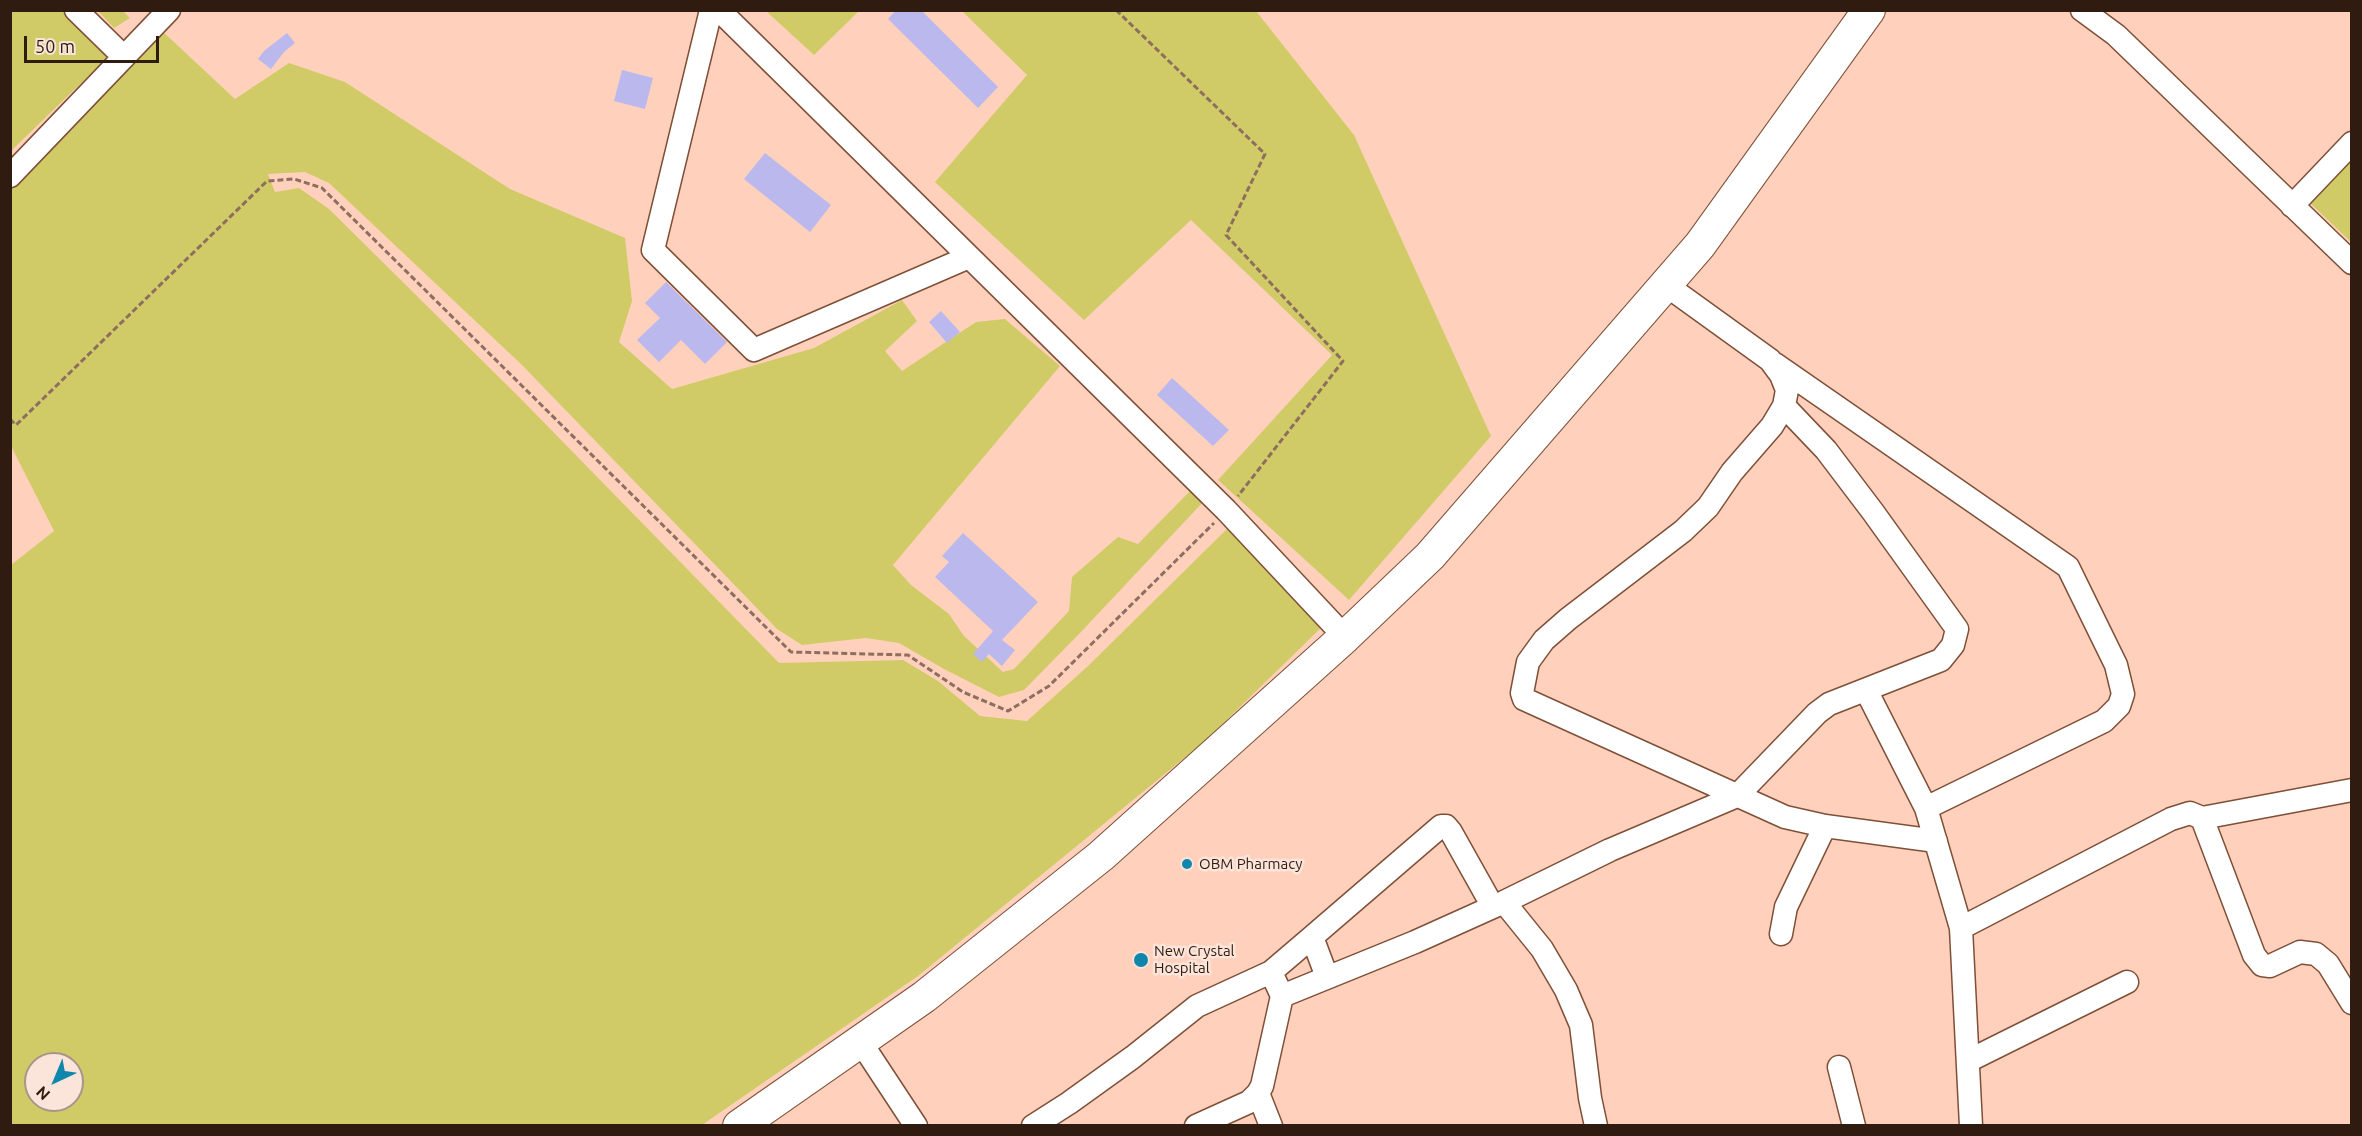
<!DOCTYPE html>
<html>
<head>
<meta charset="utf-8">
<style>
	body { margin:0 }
	#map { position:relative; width:2362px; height:1136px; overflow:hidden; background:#ffd1bc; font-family:Ubuntu,sans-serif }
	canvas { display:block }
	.frame { position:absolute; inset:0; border:12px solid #301b11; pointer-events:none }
	.north { position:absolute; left:24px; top:1052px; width:60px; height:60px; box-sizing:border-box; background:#fbe4d9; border:2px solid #aa9489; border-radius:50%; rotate:224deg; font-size:16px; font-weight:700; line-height:24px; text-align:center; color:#301b11 }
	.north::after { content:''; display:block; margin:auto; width:21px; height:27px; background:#0f86ab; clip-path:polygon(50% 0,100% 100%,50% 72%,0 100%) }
	.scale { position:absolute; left:24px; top:36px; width:135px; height:27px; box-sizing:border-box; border:3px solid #301b11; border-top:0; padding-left:8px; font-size:18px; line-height:21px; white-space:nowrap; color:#301b11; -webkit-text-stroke:4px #fbe4d9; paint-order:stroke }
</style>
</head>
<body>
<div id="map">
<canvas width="2362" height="1136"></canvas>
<div class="frame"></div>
<div class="north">N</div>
<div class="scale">50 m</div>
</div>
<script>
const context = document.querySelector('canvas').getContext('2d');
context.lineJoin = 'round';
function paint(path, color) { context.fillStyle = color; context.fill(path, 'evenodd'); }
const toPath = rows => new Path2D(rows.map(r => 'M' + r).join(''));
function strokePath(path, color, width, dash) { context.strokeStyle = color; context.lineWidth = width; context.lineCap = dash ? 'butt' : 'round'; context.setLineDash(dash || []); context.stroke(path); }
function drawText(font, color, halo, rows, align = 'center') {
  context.font = font + ' Ubuntu,sans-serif'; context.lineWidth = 5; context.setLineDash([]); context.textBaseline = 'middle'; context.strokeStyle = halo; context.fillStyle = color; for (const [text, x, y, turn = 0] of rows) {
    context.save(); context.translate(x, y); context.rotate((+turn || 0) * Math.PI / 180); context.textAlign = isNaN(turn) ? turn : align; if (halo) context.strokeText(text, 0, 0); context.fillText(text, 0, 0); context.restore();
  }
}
paint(toPath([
	[11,11,65,11,96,43,107,58,11,151],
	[98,11,123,11,130,18,114,28],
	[766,11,859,11,814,55],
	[962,11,1256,11,1354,135,1491,436,1349,600,1218,480,1332,355,1191,220,1084,320,935,182,1027,75],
	[160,29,235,99,289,63,345,82,510,189,625,238,632,301,619,342,672,389,814,348,902,300,917,321,885,351,902,371,976,322,1005,319,1060,366,893,565,911,585,949,614,964,636,1003,672,1014,669,1069,611,1072,577,1118,537,1138,544,1193,488,1204,501,1080,633,1024,690,999,697,944,669,899,643,866,638,802,645,777,629,522,365,329,183,305,172,268,174,275,192,299,188,329,209,521,399,779,663,903,660,938,681,980,716,1027,721,1088,666,1231,525,1325,624,1205,741,918,976,702,1125,11,1125,11,565,54,531,11,446,10,189],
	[36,1064,72,1064,72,1100,36,1100],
	[2351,157,2351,242,2309,202]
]), '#d0cb66');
paint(toPath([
	[896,10,921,10,998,87,978,108,888,19],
	[287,33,295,43,284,52,271,69,258,59,264,51],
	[622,70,653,78,645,109,614,101],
	[765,153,831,205,810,232,744,179],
	[666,282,727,342,705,364,681,340,659,362,637,340,660,318,645,303],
	[941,311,960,332,947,343,929,322],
	[1172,378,1229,430,1213,446,1157,395],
	[963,533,1038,602,1002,640,1015,650,1002,666,989,654,982,662,973,654,993,631,935,577,949,562,942,556]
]), '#bab8ed');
const minor = toPath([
	[76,10,124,57],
	[711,10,653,250,754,350,969,257],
	[719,10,1226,510,1345,637],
	[2082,10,2116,35,2352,263],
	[10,176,169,10],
	[2292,206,2352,143],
	[1666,285,1770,360,1781,375,1787,390,1784,406,1772,426,1732,472,1708,507,1683,531,1568,619,1544,640,1528,662,1522,693,1524,699,1785,817,1825,826,1936,841],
	[1775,364,2068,567,2116,665,2123,694,2119,706,2104,721,1926,808],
	[1866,690,1926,808,1961,928,1971,1126],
	[2202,818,2352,790],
	[1504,902,1542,949,1566,990,1581,1025,1590,1098,1596,1126],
	[1961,928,2171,819,2190,813,2202,818,2254,955,2262,965,2270,966,2300,952,2316,954,2328,964,2352,1003],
	[1781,934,1786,907,1825,826],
	[1271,972,1312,937],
	[1327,977,1312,937,1441,826,1446,826,1451,832,1493,907],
	[860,1041,916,1126],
	[1968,1061,2127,982],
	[1839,1067,1854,1126],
	[1258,1093,1271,1126],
	[1033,1126,1069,1103,1133,1057,1197,1006,1271,972,1282,996,1415,942,1504,902,1610,850,1737,796,1817,713,1829,704,1941,660,1953,645,1957,629,1873,512,1826,450,1784,406],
	[1196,1126,1249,1102,1258,1093,1262,1086,1282,996]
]);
const highway = toPath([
	[739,1126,924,997,1101,856,1345,637,1430,556,1700,245,1869,10]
]);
strokePath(minor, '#7f4f37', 25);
strokePath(highway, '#7f4f37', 34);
strokePath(toPath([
	[1116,10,1265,154,1226,235,1343,361,1238,496],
	[10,419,16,425,267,181,294,179,322,188,791,652,908,655,963,692,1008,711,1049,686,1214,523]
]), '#8e6e5f', 3, [6, 3]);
strokePath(minor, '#fff', 22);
strokePath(highway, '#fff', 32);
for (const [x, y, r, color] of [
	[1187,864,6,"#0f86ab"],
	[1141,960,8,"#0f86ab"]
]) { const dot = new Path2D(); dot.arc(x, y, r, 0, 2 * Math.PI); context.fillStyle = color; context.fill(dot); strokePath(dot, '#fbe4d9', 2); }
drawText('15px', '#301b11', '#fbe4d9', [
	["OBM Pharmacy",1199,864],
	["New Crystal",1154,951],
	["Hospital",1154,968]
], 'left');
</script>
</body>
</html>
